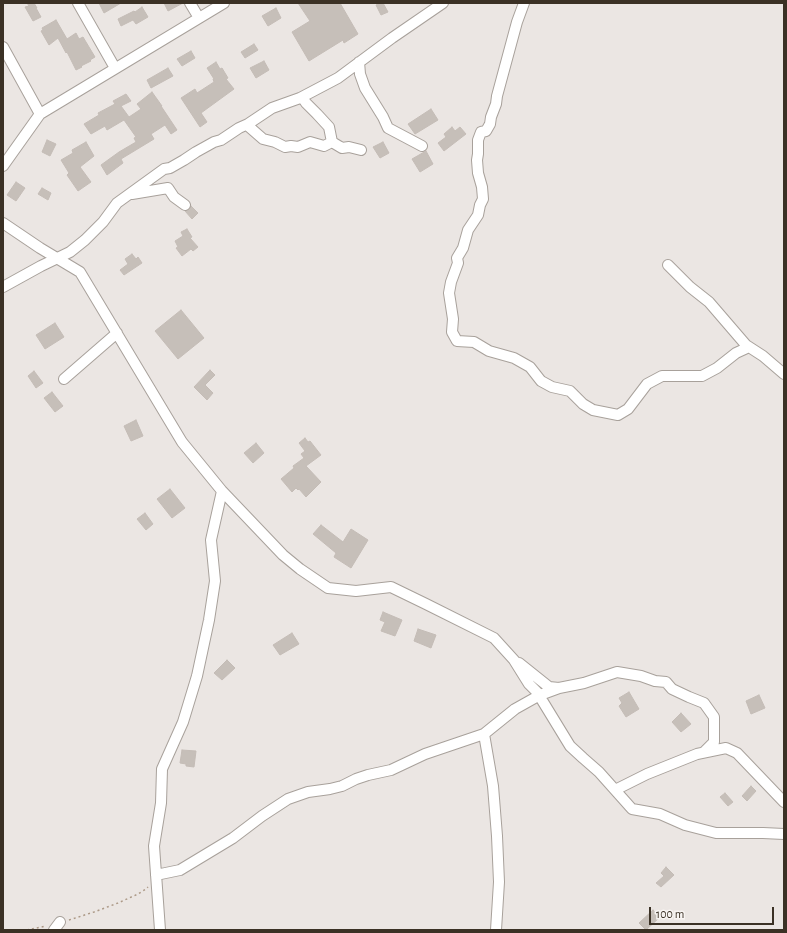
<!DOCTYPE html>
<html>
<head>
<meta charset="utf-8">
<style>
	body { margin:0 }
	#map { position:relative; width:787px; height:933px; overflow:hidden; background:#ebe6e3; font-family:"Alegreya Sans",sans-serif }
	canvas { display:block }
	.frame { position:absolute; inset:0; border:4px solid #3b3125; pointer-events:none }
	.scale { position:absolute; left:649px; top:907px; width:125px; height:18px; box-sizing:border-box; border:2px solid #3b3125; border-top:0; padding-left:5px; font-size:12px; line-height:14px; white-space:nowrap; color:#3b3125; -webkit-text-stroke:3px #f8f5f3; paint-order:stroke }
</style>
</head>
<body>
<div id="map">
<canvas width="787" height="933"></canvas>
<div class="frame"></div>
<div class="scale">100 m</div>
</div>
<script>
const context = document.querySelector('canvas').getContext('2d');
context.lineJoin = 'round';
function paint(path, color) { context.fillStyle = color; context.fill(path, 'evenodd'); }
const toPath = rows => new Path2D(rows.map(r => 'M' + r).join(''));
function strokePath(path, color, width, dash) { context.strokeStyle = color; context.lineWidth = width; context.lineCap = dash ? 'butt' : 'round'; context.setLineDash(dash || []); context.stroke(path); }
const building = toPath([
	[27,3,34,3,37,8,36,8,41,17,33,21,25,7,29,6,27,3],
	[99,3,121,3,104,13,99,3],
	[164,3,183,3,168,11,164,3],
	[298,3,340,3,358,34,344,43,343,40,309,61,292,32,310,21,298,3],
	[380,3,383,3,388,12,381,15,376,5,380,3],
	[142,7,148,17,136,24,133,20,121,26,118,19,134,11,135,12,142,7],
	[276,8,281,18,268,26,262,16,276,8],
	[56,20,67,39,76,33,79,39,83,37,95,57,90,60,91,61,81,66,82,67,76,70,67,52,66,53,58,38,49,45,41,31,43,30,42,28,56,20],
	[254,44,258,50,245,58,241,52,254,44],
	[191,51,195,58,182,66,177,59,191,51],
	[264,61,269,70,256,78,250,68,264,61],
	[216,62,220,69,222,68,228,78,226,79,234,89,201,113,207,122,200,127,181,98,195,89,197,93,214,82,213,79,214,79,207,68,216,62],
	[168,68,173,76,151,88,147,80,168,68],
	[152,92,162,106,161,106,177,130,171,134,165,125,151,134,154,139,121,159,123,163,107,175,101,165,119,152,136,142,134,138,136,137,124,120,107,130,105,126,91,134,84,124,99,115,98,113,115,104,113,101,126,94,131,101,121,106,129,117,141,109,137,104,152,92],
	[431,109,438,120,415,134,408,124,431,109],
	[452,127,455,131,460,127,466,134,444,151,438,143,446,137,444,134,452,127],
	[47,140,56,144,50,156,42,152,47,140],
	[86,142,94,156,80,167,91,182,78,191,67,175,69,173,61,160,73,153,72,150,86,142],
	[383,142,389,153,380,158,373,147,383,142],
	[426,151,433,164,420,172,412,159,426,151],
	[16,182,25,188,16,201,7,195,16,182],
	[42,188,51,193,48,200,38,194,42,188],
	[191,206,198,213,192,219,185,211,190,209,191,206],
	[187,229,192,237,190,238,198,247,193,251,191,249,182,256,176,248,178,247,175,241,183,236,181,232,187,229],
	[132,254,136,259,138,257,142,263,124,275,120,270,128,264,125,259,132,254],
	[181,310,204,338,178,359,155,331,181,310],
	[55,323,64,337,45,349,36,335,55,323],
	[210,370,215,375,205,385,213,393,207,400,194,387,210,370],
	[34,371,43,383,36,388,28,376,34,371],
	[52,392,63,406,55,412,44,398,52,392],
	[136,420,143,436,131,441,124,426,136,420],
	[305,438,308,442,310,441,321,455,306,466,321,482,306,497,299,489,298,490,296,488,292,492,281,479,294,468,293,466,304,458,301,454,305,451,299,443,305,438],
	[256,443,264,453,253,463,244,453,256,443],
	[170,489,185,508,172,518,157,499,170,489],
	[145,513,153,524,146,530,137,519,145,513],
	[321,525,343,542,351,529,368,540,351,568,334,557,336,553,313,534,321,525],
	[383,612,402,620,395,636,381,631,385,622,380,620,383,612],
	[418,629,436,635,431,648,414,641,418,629],
	[292,633,299,644,280,655,273,645,292,633],
	[227,660,235,668,222,680,214,673,227,660],
	[629,692,639,709,626,717,619,706,622,703,619,698,629,692],
	[759,695,765,708,751,714,746,701,759,695],
	[681,713,691,724,681,732,672,722,681,713],
	[182,750,196,751,194,767,186,766,186,764,180,763,182,750],
	[751,786,756,791,747,801,742,796,751,786],
	[725,793,733,802,728,806,720,797,725,793],
	[666,867,674,875,661,887,656,883,664,876,661,873,666,867],
	[653,910,660,917,646,930,639,923,653,910]
]);
paint(building, '#c6bfb9');
strokePath(building, '#c4bcb6', 1);
const minor = toPath([
	[78,3,115,68],
	[190,3,199,18],
	[524,3,517,22,497,96,496,104,491,117,490,124,486,131,481,132,478,140,478,154,477,160,478,173,482,187,483,199,480,205,478,215,468,230,463,248,457,258,458,263,451,282,449,293,453,319,452,332,457,341,474,342,489,351,514,358,530,367,541,381,552,387,570,391,583,404,593,410,618,415,628,409,647,384,662,376,702,376,717,368,736,353,749,347],
	[3,47,40,114,224,3],
	[359,62,360,74,365,88,383,117,388,128,422,146],
	[302,97,306,103,317,114,329,127,332,142,342,148,349,147,361,150],
	[247,125,263,139,275,142,285,147,291,146,298,147,310,142,324,146,332,142],
	[3,166,40,114],
	[132,194,168,188,174,197,185,205],
	[3,223,40,248,80,272,182,442,222,491,283,555,300,569,328,588,356,591,391,587,426,604,494,638,514,660,529,684,537,692,570,746,583,758,599,772,632,809,660,814,685,825,716,833,763,833,784,834],
	[668,265,690,287,709,302,746,345,763,356,784,374],
	[3,287,41,266,70,252,85,240,103,222,117,203,164,169,170,168,184,160,196,152,214,142,221,140,239,128,248,124,272,108,300,98,338,78,392,38,443,3],
	[64,379,117,333],
	[519,663,549,687,559,688],
	[615,790,647,774,697,754,726,748,737,753,784,802],
	[156,875,180,870,233,838,262,816,288,799,308,792,330,789,342,786,356,779,368,775,391,770,425,754,484,734],
	[54,930,60,922],
	[160,930,154,846,161,803,162,769,183,722,197,676,209,620,215,581,211,540,222,491],
	[496,930,499,882,497,836,493,786,484,734,515,709,540,695,559,688,584,683,617,672,641,676,655,681,666,682,672,689,689,697,704,703,714,717,714,742,703,753]
]);
strokePath(minor, '#a8a19b', 12);
strokePath(toPath([
	[69,920,94,912,118,903,138,894,146,889,148,887],
	[27,930,46,926]
]), '#ac9987', 1.5, [2, 3]);
strokePath(minor, '#fff', 10);
</script>
</body>
</html>
